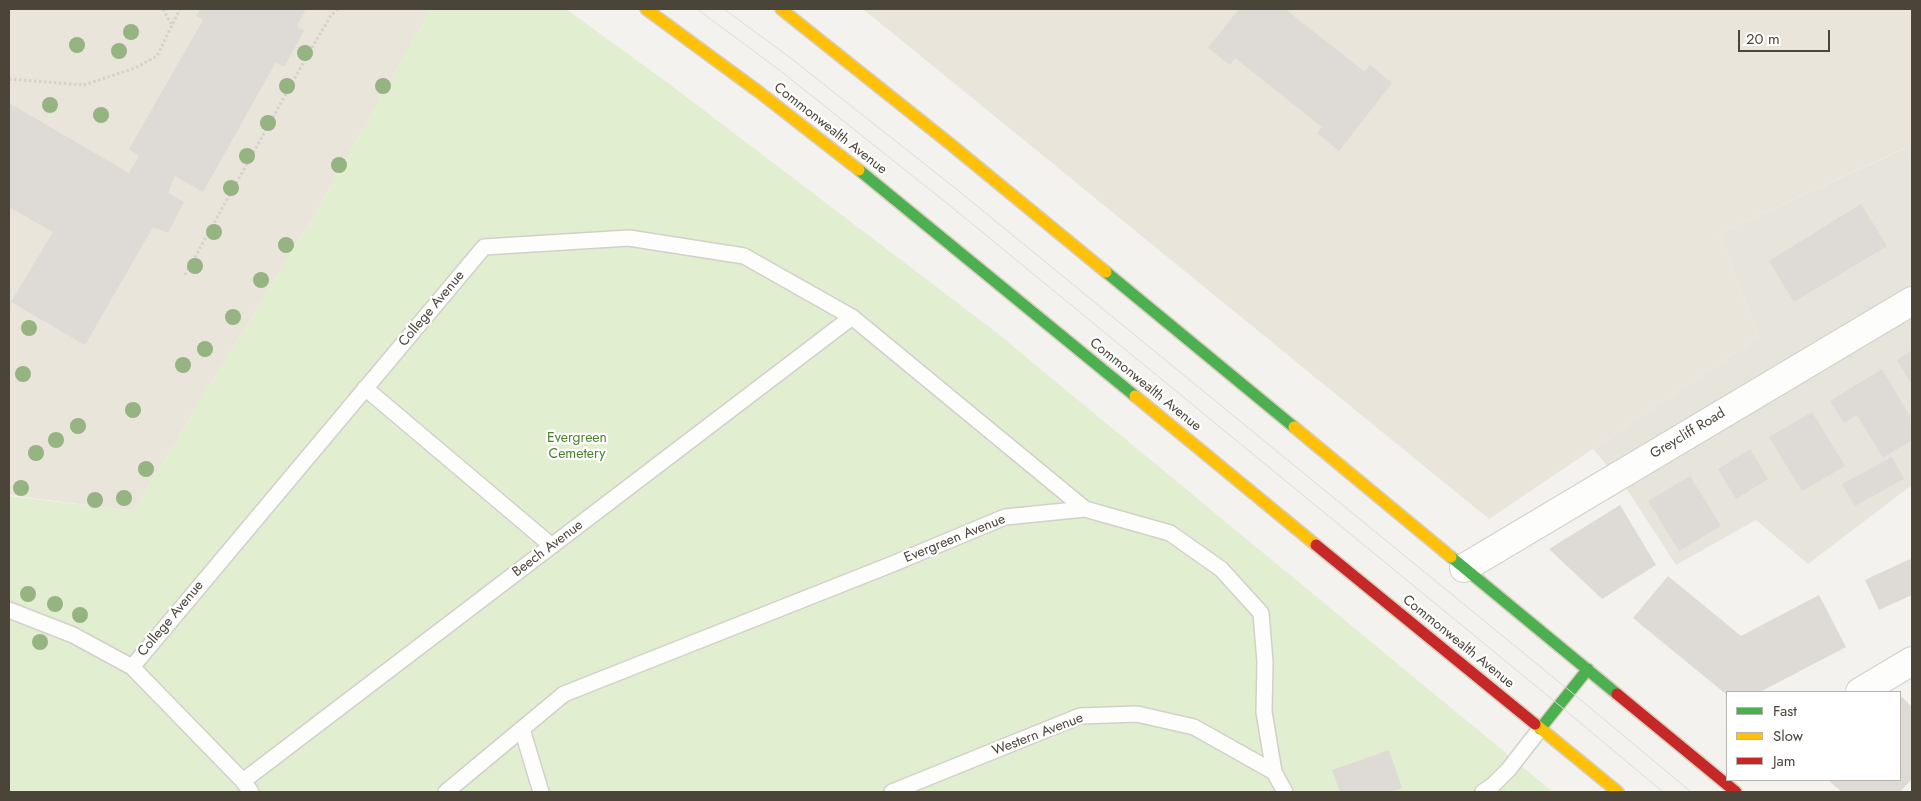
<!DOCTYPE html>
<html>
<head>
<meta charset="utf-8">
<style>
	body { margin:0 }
	#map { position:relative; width:1921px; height:801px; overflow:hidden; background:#f4f2ee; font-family:Jost,sans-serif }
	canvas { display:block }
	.frame { position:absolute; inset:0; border:10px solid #4b4439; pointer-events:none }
	.legend { position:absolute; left:1726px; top:691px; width:175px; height:90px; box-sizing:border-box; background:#fff; border:1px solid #b7b4b0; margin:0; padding:6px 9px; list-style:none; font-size:15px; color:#4b4439 }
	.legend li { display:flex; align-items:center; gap:10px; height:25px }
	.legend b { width:25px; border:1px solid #b7b4b0 }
	.scale { position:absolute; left:1738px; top:30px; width:92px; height:22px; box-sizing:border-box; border:2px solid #4b4439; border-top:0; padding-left:6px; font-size:15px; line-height:18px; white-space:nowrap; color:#4b4439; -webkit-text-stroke:4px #fff; paint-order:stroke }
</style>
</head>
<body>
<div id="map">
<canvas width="1921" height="801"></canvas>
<div class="frame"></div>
<ul class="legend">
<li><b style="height:6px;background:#4caf50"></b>Fast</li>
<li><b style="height:6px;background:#ffc107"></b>Slow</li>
<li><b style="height:6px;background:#c62828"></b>Jam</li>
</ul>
<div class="scale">20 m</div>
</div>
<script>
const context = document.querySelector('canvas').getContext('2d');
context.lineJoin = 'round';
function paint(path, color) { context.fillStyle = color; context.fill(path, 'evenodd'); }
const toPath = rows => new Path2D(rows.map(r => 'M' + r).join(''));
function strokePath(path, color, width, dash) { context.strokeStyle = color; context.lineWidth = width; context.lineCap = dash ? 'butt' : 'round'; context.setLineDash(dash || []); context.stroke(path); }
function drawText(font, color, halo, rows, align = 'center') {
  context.font = font + ' Jost,sans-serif'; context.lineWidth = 4.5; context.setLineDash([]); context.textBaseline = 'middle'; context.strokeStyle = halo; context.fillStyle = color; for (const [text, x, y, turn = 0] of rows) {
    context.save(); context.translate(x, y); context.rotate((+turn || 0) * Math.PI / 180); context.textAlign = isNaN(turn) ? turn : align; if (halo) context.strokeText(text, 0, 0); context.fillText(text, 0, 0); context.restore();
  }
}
paint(toPath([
	[1906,148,1912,158,1912,485,1808,564,1756,520,1676,565,1626,488,1593,449,1759,337,1719,234]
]), '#e7e4dc');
paint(toPath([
	[9,9,431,9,319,207,133,511,9,495],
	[863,9,1912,9,1912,158,1905,148,1719,234,1759,337,1489,519]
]), '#eae5da');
paint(toPath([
	[431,9,566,9,664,80,992,329,1553,792,9,792,9,496,133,511,319,207]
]), '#e1eecf');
paint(toPath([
	[200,9,306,9,297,26,304,31,284,67,276,62,203,192,175,176,168,193,184,202,168,233,153,227,85,345,11,302,53,232,9,207,9,103,129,173,139,156,129,149,203,20,196,16],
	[1239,9,1285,9,1365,72,1370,65,1392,83,1339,151,1317,133,1322,127,1235,58,1230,65,1208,48],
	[1861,204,1887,246,1794,302,1769,261],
	[1912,350,1912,385,1897,360],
	[1882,369,1912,419,1912,440,1883,458,1857,415,1844,423,1830,401],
	[1812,412,1845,466,1802,491,1769,437],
	[1750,449,1768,479,1736,499,1718,469],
	[1892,457,1904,479,1855,506,1842,484],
	[1690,476,1721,526,1679,551,1648,501],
	[1620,505,1656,565,1602,599,1549,549],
	[1910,559,1912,564,1912,595,1879,610,1865,580],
	[1668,576,1741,636,1819,595,1846,647,1760,692,1727,692,1727,695,1633,618],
	[1902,697,1912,707,1912,779,1900,792,1842,792,1828,780,1900,780,1900,699],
	[1389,750,1402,788,1390,792,1340,792,1332,770]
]), '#dedbd6');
const lane = toPath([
	[365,388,552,546],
	[9,610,73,635,132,667,243,781,251,792],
	[132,667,484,247,629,238,744,256,852,317,1085,509],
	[522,729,541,792],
	[243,781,852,317],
	[446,792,564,694,890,565,1005,517,1085,509,1170,533,1221,569,1261,613,1265,662,1264,712,1274,772],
	[892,792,1080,716,1137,714,1194,727,1274,772,1285,792],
	[1483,792,1493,785,1509,769,1540,729]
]);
const street = toPath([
	[1464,568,1912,301],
	[1860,692,1912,661]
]);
const fast = toPath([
	[859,170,1135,396],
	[1106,272,1294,427],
	[1451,557,1617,694],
	[1540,729,1588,669]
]);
const slow = toPath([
	[646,9,759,92,859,170],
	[781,9,949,143,1106,272],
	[1135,396,1316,545],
	[1294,427,1451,557],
	[1535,724,1618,792]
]);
const jam = toPath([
	[1316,545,1535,724],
	[1617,694,1736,792]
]);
strokePath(lane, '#d2d0cb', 18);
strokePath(street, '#d2d0cb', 30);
strokePath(fast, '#d6cebb', 14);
strokePath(slow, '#d6cebb', 14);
strokePath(jam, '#d6cebb', 14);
strokePath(toPath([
	[163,9,171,24],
	[9,79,84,85,135,68,157,56,180,9],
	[185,275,306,58,331,15,338,9]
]), '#d3d2cc', 3, [2.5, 2.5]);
strokePath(lane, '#fdfdfc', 15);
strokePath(street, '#fdfdfc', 28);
strokePath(fast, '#4caf50', 11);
strokePath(slow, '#ffc107', 11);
strokePath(jam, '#c62828', 11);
strokePath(toPath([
	[697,9,778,69,943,200,1559,705,1663,792],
	[724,9,788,56,955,188,1570,691,1691,792]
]), '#dbdbda', 1);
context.fillStyle = '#96b382';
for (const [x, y] of [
	[131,32],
	[77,45],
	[119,51],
	[305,53],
	[287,86],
	[383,86],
	[50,105],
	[101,115],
	[268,123],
	[247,156],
	[339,165],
	[231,188],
	[214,232],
	[286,245],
	[195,266],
	[261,280],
	[233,317],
	[29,328],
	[205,349],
	[183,365],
	[23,374],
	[133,410],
	[78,426],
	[56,440],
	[36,453],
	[146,469],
	[21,488],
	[124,498],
	[95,500],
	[28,594],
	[55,604],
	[80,615],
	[40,642]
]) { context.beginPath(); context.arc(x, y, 8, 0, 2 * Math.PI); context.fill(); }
drawText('14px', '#4b4439', '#fff', [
	["Commonwealth Avenue",830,129,38],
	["College Avenue",432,309,-50],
	["Commonwealth Avenue",1145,385,39],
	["Greycliff Road",1688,434,-31],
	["Evergreen Avenue",955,539,-22],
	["Beech Avenue",548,549,-37],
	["College Avenue",171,619,-50],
	["Commonwealth Avenue",1458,642,39],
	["Western Avenue",1038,735,-21]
]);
drawText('14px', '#4a7f2a', '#fff', [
	["Evergreen",577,439],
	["Cemetery",577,455]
]);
</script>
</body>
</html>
